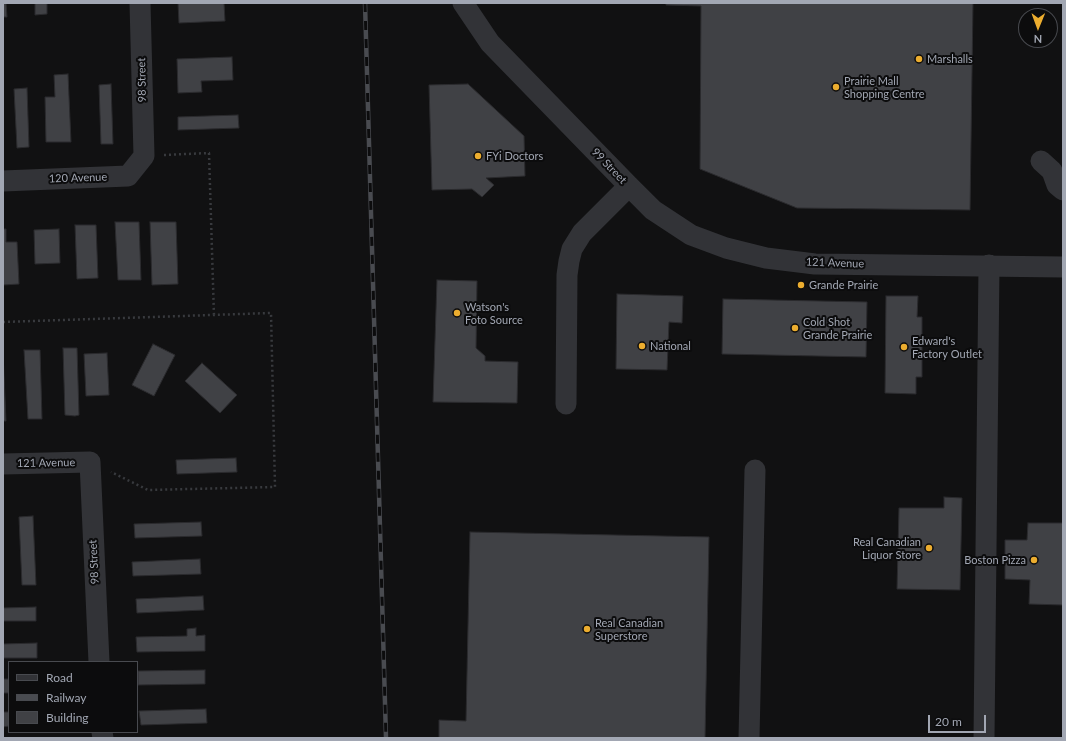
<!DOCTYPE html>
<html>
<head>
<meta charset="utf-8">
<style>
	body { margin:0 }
	#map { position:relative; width:1066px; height:741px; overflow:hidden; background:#111112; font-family:Lato,sans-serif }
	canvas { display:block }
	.frame { position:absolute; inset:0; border:4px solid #a2a7b3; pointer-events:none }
	.legend { position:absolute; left:8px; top:661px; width:130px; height:72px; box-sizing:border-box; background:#0c0c0d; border:1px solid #484a4f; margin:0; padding:5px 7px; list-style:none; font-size:12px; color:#a2a7b3 }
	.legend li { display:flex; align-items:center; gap:8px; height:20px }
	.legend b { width:20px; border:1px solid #484a4f }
	.north { position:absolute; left:1018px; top:8px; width:40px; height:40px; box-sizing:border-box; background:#0c0c0d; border:1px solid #484a4f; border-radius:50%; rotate:181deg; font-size:11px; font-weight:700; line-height:16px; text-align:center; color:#a2a7b3 }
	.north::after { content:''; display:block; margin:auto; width:14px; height:18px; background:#ecad2f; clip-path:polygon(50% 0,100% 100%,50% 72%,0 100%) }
	.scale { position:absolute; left:928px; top:715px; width:58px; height:18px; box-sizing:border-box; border:2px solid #a2a7b3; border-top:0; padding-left:5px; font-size:12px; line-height:14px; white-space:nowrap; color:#a2a7b3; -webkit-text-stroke:3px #0c0c0d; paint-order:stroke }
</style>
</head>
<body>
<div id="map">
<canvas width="1066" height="741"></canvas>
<div class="frame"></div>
<ul class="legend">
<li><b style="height:5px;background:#323337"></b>Road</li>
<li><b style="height:5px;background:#494b50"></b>Railway</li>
<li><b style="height:11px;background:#404145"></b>Building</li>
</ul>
<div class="north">N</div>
<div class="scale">20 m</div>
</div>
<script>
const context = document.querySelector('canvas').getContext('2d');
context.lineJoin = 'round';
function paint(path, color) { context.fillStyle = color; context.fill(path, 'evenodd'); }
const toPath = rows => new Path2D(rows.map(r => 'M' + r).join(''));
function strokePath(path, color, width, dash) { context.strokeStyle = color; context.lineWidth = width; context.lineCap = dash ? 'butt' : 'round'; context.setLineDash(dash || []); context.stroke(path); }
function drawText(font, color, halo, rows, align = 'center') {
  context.font = font + ' Lato,sans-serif'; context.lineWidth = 4; context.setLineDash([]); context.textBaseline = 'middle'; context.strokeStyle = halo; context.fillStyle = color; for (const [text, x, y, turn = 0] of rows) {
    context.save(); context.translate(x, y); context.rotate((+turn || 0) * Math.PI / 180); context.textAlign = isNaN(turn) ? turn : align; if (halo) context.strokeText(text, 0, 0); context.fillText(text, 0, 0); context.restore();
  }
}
const building = toPath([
	[3,3,6,3,7,17,3,17,3,3],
	[35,3,47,3,47,14,35,15,35,3],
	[178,3,224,3,225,21,179,23,178,3],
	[666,3,973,3,970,210,797,208,700,169,701,6,666,5,666,3],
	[232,57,233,80,201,81,202,92,178,93,177,59,232,57],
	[68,74,71,142,46,142,45,97,55,97,54,75,68,74],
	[111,84,113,144,101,144,99,85,111,84],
	[468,84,524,136,525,176,486,178,494,185,482,197,472,189,432,190,429,85,468,84],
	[27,88,29,147,17,148,14,89,27,88],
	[238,115,239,128,178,130,178,117,238,115],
	[115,222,139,222,141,280,118,280,115,222],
	[150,222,176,222,178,284,152,285,150,222],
	[75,225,96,225,98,278,77,279,75,225],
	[3,229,6,229,6,242,17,242,19,284,3,285,3,229],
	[59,229,60,263,35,264,34,230,59,229],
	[437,280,477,281,476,348,485,356,485,361,518,362,517,403,433,402,437,280],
	[617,294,683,296,682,323,669,322,667,370,616,369,617,294],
	[886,296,918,296,917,317,922,317,922,377,916,377,916,394,885,393,886,296],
	[723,299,867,302,866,357,722,354,723,299],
	[153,344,175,355,154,396,132,385,153,344],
	[63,348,77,348,79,415,75,416,65,415,63,348],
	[24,350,40,350,42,419,28,419,24,350],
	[3,352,6,421,3,421,3,352],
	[107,353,109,395,86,396,84,354,107,353],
	[202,363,237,395,220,413,185,381,202,363],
	[236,458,237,472,177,474,176,460,236,458],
	[944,497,962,498,960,590,897,589,899,508,944,508,944,497],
	[33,516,36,585,22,585,19,517,33,516],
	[201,522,202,536,135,538,134,524,201,522],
	[1028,523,1063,523,1063,605,1029,604,1030,580,1005,579,1005,540,1027,540,1028,523],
	[470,532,709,537,705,738,439,738,439,720,466,721,470,532],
	[200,559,201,574,133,576,132,562,200,559],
	[203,596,204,610,137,613,136,599,203,596],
	[36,607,36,621,3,621,3,608,36,607],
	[196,628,196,636,205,635,205,651,137,652,136,637,187,636,187,629,196,628],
	[37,643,37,658,3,658,3,644,37,643],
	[205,670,205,684,138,685,138,671,205,670],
	[3,679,9,679,9,693,3,693,3,679],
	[206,709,207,723,141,725,139,711,206,709],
	[3,712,9,712,9,726,3,727,3,712]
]);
paint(building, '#404145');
strokePath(building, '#2b2b2e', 1);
strokePath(toPath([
	[164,155,209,153,214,316],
	[3,322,271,313,275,487,148,490,111,472]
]), '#383a3e', 2.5, [2, 3]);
strokePath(toPath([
	[463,3,490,43,629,186,653,210,691,235,726,248,766,258,815,264,1063,267],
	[1041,161,1052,171,1057,185,1063,190],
	[3,181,128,176,144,156,140,3],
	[566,404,567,275,569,261,572,249,582,233,629,186],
	[3,464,90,462,99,662],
	[102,732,103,738],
	[749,738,755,470],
	[984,738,989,265]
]), '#323337', 21);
const rail = toPath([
	[365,3,386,738]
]);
strokePath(rail, '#494b50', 4.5);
strokePath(rail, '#0c0c0d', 3, [9]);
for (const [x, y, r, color] of [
	[919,59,4,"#ecad2f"],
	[836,87,4,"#ecad2f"],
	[478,156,4,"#ecad2f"],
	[801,285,4,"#ecad2f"],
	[457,313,4,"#ecad2f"],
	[795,328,4,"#ecad2f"],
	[642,346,4,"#ecad2f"],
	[904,347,4,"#ecad2f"],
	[929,548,4,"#ecad2f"],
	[1034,560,4,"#ecad2f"],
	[587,629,4,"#ecad2f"]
]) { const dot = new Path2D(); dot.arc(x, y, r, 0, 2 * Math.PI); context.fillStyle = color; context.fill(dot); strokePath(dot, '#0c0c0d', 1.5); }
drawText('11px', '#a2a7b3', '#0c0c0d', [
	["Marshalls",927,59],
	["Prairie Mall",844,81],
	["Shopping Centre",844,94],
	["FYi Doctors",486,156],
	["Grande Prairie",809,285],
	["Watson's",465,307],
	["Foto Source",465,320],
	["Cold Shot",803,322],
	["Grande Prairie",803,335],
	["Edward's",912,341],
	["Factory Outlet",912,354],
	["National",650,346],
	["Real Canadian",921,542,"right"],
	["Liquor Store",921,555,"right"],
	["Boston Pizza",1026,560,"right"],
	["Real Canadian",595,623],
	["Superstore",595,636]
], 'left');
drawText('11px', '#a2a7b3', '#0c0c0d', [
	["98 Street",142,80,-91],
	["99 Street",609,166,46],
	["120 Avenue",78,178,-2],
	["121 Avenue",835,263,2],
	["121 Avenue",46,463,-1],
	["98 Street",94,562,-93]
]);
</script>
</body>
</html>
